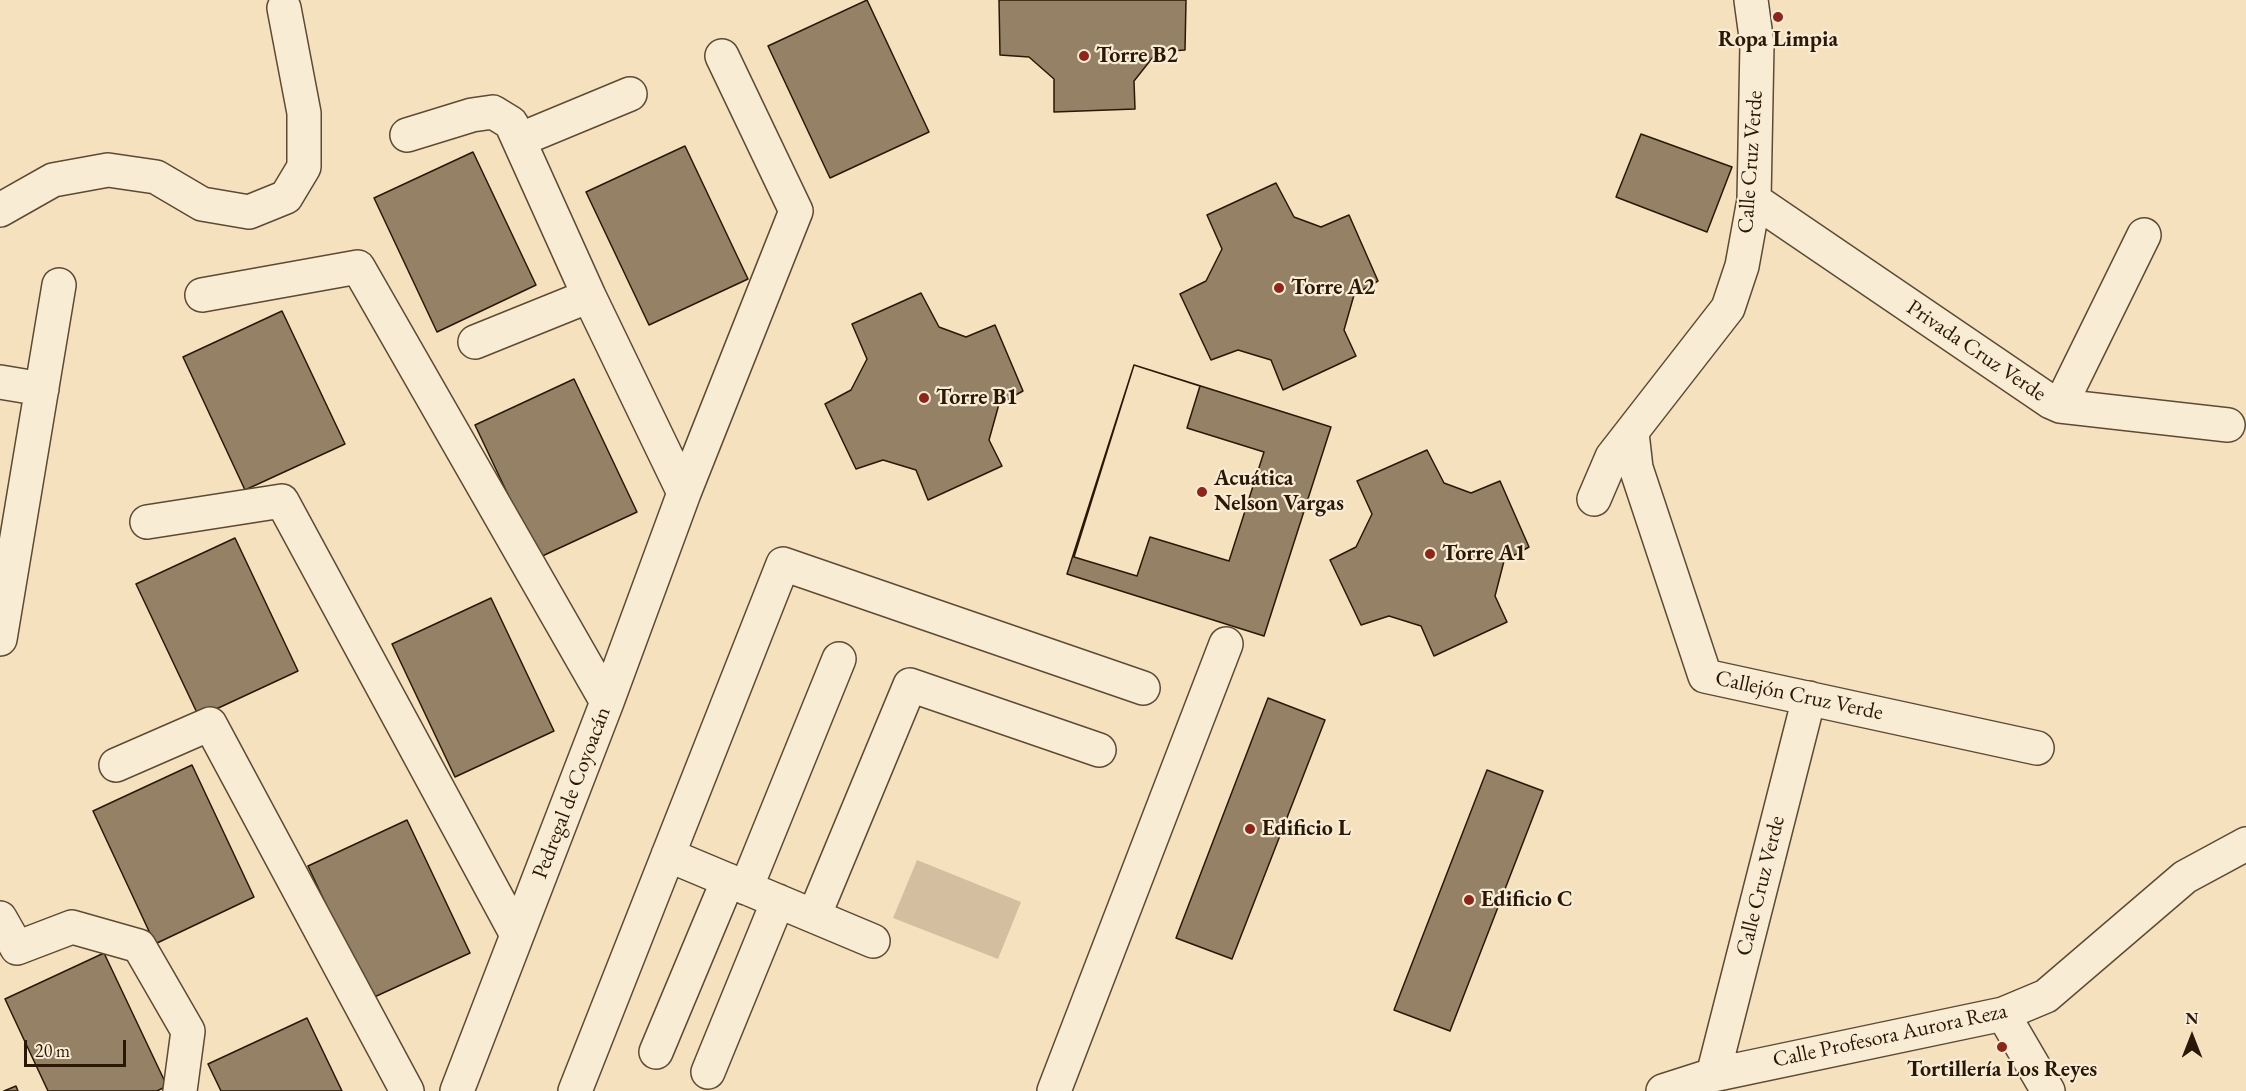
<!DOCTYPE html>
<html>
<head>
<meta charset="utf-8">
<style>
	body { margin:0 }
	#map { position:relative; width:2246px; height:1091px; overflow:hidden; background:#f6e1be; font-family:"EB Garamond",serif }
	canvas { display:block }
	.north { position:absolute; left:2162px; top:1007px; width:60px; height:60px; -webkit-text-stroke:4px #f9ecd5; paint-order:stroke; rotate:0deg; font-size:16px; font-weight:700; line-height:24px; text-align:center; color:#2a1806 }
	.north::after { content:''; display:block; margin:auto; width:21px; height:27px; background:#2a1806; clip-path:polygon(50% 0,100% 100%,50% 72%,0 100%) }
	.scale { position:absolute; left:24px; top:1040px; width:102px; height:27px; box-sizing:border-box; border:3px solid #2a1806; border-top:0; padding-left:8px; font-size:18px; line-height:21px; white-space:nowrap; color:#2a1806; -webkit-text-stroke:4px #f9ecd5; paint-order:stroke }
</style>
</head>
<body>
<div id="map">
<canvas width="2246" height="1091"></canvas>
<div class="north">N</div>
<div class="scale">20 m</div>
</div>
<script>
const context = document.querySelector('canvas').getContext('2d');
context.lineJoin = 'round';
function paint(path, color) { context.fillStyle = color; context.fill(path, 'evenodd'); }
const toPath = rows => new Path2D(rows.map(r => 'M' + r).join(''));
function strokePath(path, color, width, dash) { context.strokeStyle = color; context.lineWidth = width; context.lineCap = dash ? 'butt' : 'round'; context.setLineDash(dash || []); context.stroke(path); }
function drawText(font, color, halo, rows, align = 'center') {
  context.font = font + ' "EB Garamond",serif'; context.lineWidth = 4.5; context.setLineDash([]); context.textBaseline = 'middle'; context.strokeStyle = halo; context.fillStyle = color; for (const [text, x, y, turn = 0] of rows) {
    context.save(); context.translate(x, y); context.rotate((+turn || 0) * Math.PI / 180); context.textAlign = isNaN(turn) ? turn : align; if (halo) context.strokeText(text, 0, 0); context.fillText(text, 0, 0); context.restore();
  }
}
paint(toPath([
	[917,860,1021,902,998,959,893,918]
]), '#d3bf9f');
const building = toPath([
	[867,0,929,132,830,178,768,46,867,0],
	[999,0,1186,0,1185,50,1157,52,1134,81,1135,109,1054,112,1054,79,1029,57,1000,55,999,0],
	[1641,134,1732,167,1707,232,1616,197,1641,134],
	[685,146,748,279,649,325,586,192,685,146],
	[473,152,536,285,437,332,374,198,473,152],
	[1276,183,1294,217,1321,227,1349,215,1378,281,1354,295,1344,330,1356,356,1283,390,1271,360,1238,350,1211,360,1180,294,1206,281,1222,249,1207,215,1276,183],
	[921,293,939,327,966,337,995,325,1023,391,999,404,989,440,1002,466,928,500,916,470,883,460,856,469,825,404,851,390,867,359,852,324,921,293],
	[282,311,345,444,245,490,183,357,282,311],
	[1134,365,1331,427,1264,636,1067,574,1134,365],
	[1134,365,1200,386,1187,428,1264,452,1229,561,1150,537,1137,576,1074,557,1134,365],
	[574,379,637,512,538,558,475,425,574,379],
	[1427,450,1444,483,1471,493,1500,481,1529,547,1504,561,1495,596,1507,622,1434,656,1421,626,1389,616,1361,625,1330,560,1356,547,1372,514,1357,481,1427,450],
	[235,538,298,671,199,717,136,584,235,538],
	[491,598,554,731,455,777,392,644,491,598],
	[1268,698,1325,720,1232,959,1176,938,1268,698],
	[192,765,254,897,155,944,93,811,192,765],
	[1487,770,1543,791,1450,1031,1394,1010,1487,770],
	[407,820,470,953,370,999,308,866,407,820],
	[104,953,167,1086,157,1091,48,1091,5,999,104,953],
	[307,1018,342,1091,221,1091,208,1064,307,1018],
	[16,1086,18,1091,4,1091,16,1086]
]);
paint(building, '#948166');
strokePath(building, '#2a1806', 1.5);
const minor = toPath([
	[407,135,472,115,493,112,511,123,589,296,684,493],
	[519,140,630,94],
	[1754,200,2051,402,2060,406,2228,425],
	[0,210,53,180,108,170,156,177,202,204,249,212,286,197,304,167,304,113,284,8],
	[202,295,358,267,607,702],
	[475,342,589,296],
	[0,382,42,389],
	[2060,406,2144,235],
	[1632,433,1636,468,1705,676,2037,748],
	[1594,499,1612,457,1728,308,1742,266,1754,200,1757,44,1751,0],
	[147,522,282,501,517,935],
	[0,639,59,285],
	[116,765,210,724,407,1091],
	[668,855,873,941],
	[746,888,839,659],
	[814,916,910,685,1099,750],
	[0,918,17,948,72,927,139,946,188,1031,180,1091],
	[2003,1014,2048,1091],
	[656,1052,728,880],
	[708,1072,778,901],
	[1713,1075,1809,698],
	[457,1091,607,702,684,493,796,211,722,56],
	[575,1091,783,564,1143,688],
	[1054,1091,1226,644],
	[1663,1091,1713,1075,2003,1014,2046,996,2185,877,2246,844]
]);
strokePath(minor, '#5d4a34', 36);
strokePath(minor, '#f9ecd5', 33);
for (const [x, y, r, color] of [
	[1778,17,6,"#8f2418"],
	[1084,56,6,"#8f2418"],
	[1279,288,6,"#8f2418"],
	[924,398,6,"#8f2418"],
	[1202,492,6,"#8f2418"],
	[1430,554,6,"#8f2418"],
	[1250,829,6,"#8f2418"],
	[1469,900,6,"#8f2418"],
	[2002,1047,6,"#8f2418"]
]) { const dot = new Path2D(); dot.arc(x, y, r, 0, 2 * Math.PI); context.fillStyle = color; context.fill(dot); strokePath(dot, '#f9ecd5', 2); }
drawText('bold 22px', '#2a1806', '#f9ecd5', [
	["Ropa Limpia",1778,40,"center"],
	["Torre B2",1096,56],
	["Torre A2",1291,288],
	["Torre B1",936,398],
	["Acuática",1214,479],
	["Nelson Vargas",1214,504],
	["Torre A1",1442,554],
	["Edificio L",1262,829],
	["Edificio C",1481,900],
	["Tortillería Los Reyes",2002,1070,"center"]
], 'left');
drawText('22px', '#2a1806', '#f9ecd5', [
	["Calle Cruz Verde",1751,162,-86],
	["Privada Cruz Verde",1976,351,34],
	["Callejón Cruz Verde",1799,696,12],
	["Pedregal de Coyoacán",572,793,-69],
	["Calle Cruz Verde",1761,886,-76],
	["Calle Profesora Aurora Reza",1890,1036,-12]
]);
</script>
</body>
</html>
